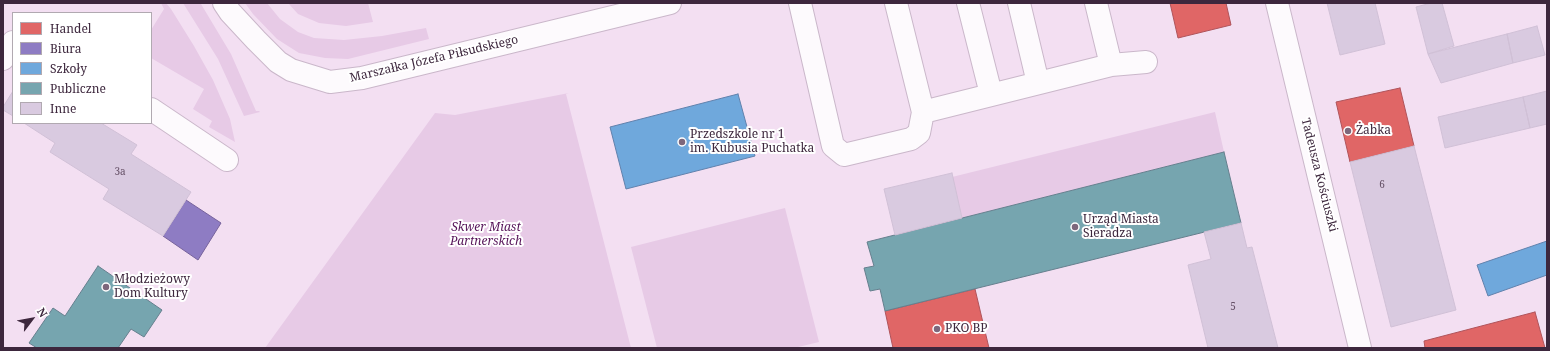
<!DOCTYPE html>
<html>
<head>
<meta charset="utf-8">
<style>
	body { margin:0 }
	#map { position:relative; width:1550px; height:351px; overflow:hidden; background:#f3dff2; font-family:"Noto Serif",serif }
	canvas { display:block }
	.frame { position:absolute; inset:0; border:4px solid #3d273d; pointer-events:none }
	.legend { position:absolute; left:12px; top:12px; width:140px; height:112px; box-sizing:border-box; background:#fff; border:1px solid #b1a9b1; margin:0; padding:5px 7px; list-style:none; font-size:12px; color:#3d273d }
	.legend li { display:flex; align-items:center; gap:8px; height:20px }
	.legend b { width:20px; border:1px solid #b1a9b1 }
	.north { position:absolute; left:12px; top:299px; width:40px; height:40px; -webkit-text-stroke:3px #fff; paint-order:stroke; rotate:58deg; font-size:11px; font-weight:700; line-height:16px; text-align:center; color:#3d273d }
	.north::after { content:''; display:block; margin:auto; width:14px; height:18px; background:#3d273d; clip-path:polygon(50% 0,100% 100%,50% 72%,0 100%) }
</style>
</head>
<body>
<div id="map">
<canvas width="1550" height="351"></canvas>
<div class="frame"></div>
<ul class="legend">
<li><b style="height:11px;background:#e06666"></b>Handel</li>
<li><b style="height:11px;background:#8e7cc3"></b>Biura</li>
<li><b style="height:11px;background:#6fa8dc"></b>Szkoły</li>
<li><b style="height:11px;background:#76a5af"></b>Publiczne</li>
<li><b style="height:11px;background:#d9cae0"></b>Inne</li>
</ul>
<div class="north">N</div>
</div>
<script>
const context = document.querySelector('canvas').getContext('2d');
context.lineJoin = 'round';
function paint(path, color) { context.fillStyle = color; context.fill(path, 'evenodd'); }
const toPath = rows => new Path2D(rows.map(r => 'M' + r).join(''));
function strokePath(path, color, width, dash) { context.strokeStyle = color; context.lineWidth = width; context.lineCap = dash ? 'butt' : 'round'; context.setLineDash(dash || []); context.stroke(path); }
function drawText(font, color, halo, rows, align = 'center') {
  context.font = font + ' "Noto Serif",serif'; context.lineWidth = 4; context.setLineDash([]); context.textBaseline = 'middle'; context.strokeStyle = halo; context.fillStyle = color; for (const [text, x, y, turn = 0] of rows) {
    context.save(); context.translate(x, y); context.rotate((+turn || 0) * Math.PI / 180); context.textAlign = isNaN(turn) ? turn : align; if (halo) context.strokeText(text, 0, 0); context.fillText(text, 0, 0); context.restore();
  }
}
paint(toPath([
	[161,3,166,3,171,9,194,46,213,80,230,119,235,142,209,127,212,121,193,109,204,89,151,58,151,30,164,9],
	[183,3,201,4,231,54,256,111,259,111,260,112,244,116,218,59],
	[245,3,267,3,280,19,298,32,314,38,344,40,382,36,426,28,429,39,348,59,325,58,299,53,277,39,253,14],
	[288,3,368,3,373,22,346,26,319,23,298,14],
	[569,93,566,94,631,348,265,348,435,113,455,115],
	[1215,112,1224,152,962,218,952,177],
	[785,208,819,342,794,348,657,348,631,247]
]), '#e7cae6');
const shops = toPath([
	[1170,3,1226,3,1231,25,1178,38,1170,3],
	[1400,88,1414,146,1350,162,1336,102,1400,88],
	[975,289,989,348,893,348,885,311,975,289],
	[1535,312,1545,348,1425,348,1424,341,1535,312]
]);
paint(shops, '#e06666');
strokePath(shops, '#af535a', 1);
const offices = toPath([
	[186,200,221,223,198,260,163,236,186,200]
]);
paint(offices, '#8e7cc3');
strokePath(offices, '#76629b', 1);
const schools = toPath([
	[738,94,755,156,626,189,610,127,738,94],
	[1547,241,1547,275,1488,296,1477,265,1547,241]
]);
paint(schools, '#6fa8dc');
strokePath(schools, '#6081ac', 1);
const public = toPath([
	[1224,152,1241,223,885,311,880,289,870,291,864,268,874,266,867,242,1224,152],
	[98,266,162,310,144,337,131,329,118,348,37,348,29,343,53,308,65,316,98,266]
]);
paint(public, '#76a5af');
strokePath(public, '#657f8d', 1);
const building = toPath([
	[1327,3,1375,3,1385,44,1340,55,1327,3],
	[1431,3,1442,3,1454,46,1428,54,1416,7,1431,3],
	[1537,26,1545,55,1513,63,1507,34,1537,26],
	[1507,34,1513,63,1441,83,1428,54,1507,34],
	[13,91,13,116,3,110,3,107,13,91],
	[1547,91,1547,124,1530,128,1523,97,1547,91],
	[1523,97,1530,128,1445,148,1438,117,1523,97],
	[24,123,101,123,137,145,131,154,191,192,163,236,103,199,109,189,50,152,55,143,24,123],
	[1414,146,1456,310,1391,327,1350,162,1414,146],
	[952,173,962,218,895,235,884,189,952,173],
	[1241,223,1247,248,1252,247,1278,348,1208,348,1188,265,1211,259,1204,232,1241,223]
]);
paint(building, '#d9cae0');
strokePath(building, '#d0c0d6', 1);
const minor = toPath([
	[224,3,230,12,256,40,278,62,291,70,330,82,362,78,670,3],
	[800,3,833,146,844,155,911,139,919,133,923,112],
	[896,3,923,112,1111,65,1146,62],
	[968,3,991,94],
	[1019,3,1038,83],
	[1096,3,1111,65],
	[1277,3,1360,348],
	[3,59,13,42],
	[151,109,227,160]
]);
strokePath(minor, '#cab7ca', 24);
strokePath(minor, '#fdfafd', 22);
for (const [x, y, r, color] of [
	[1348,131,4,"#7d677c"],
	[682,142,4,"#7d677c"],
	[1075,227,4,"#7d677c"],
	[106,287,4,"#7d677c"],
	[937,329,4,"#7d677c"]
]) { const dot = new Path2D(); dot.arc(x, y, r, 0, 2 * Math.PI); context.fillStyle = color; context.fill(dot); strokePath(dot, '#fff', 1.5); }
drawText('10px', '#655066', null, [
	["3a",120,172],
	["6",1382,185],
	["5",1233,307]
]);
drawText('12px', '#3d273d', '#fff', [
	["Marszałka Józefa Piłsudskiego",434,59,-13],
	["Tadeusza Kościuszki",1319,175,76]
]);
drawText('12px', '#3d273d', '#fff', [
	["Żabka",1356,131],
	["Przedszkole nr 1",690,135],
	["im. Kubusia Puchatka",690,149],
	["Urząd Miasta",1083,220],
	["Sieradza",1083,234],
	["Młodzieżowy",114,280],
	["Dom Kultury",114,294],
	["PKO BP",945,329]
], 'left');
drawText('italic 12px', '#561459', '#fff', [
	["Skwer Miast",486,228],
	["Partnerskich",486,242]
]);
</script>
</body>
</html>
